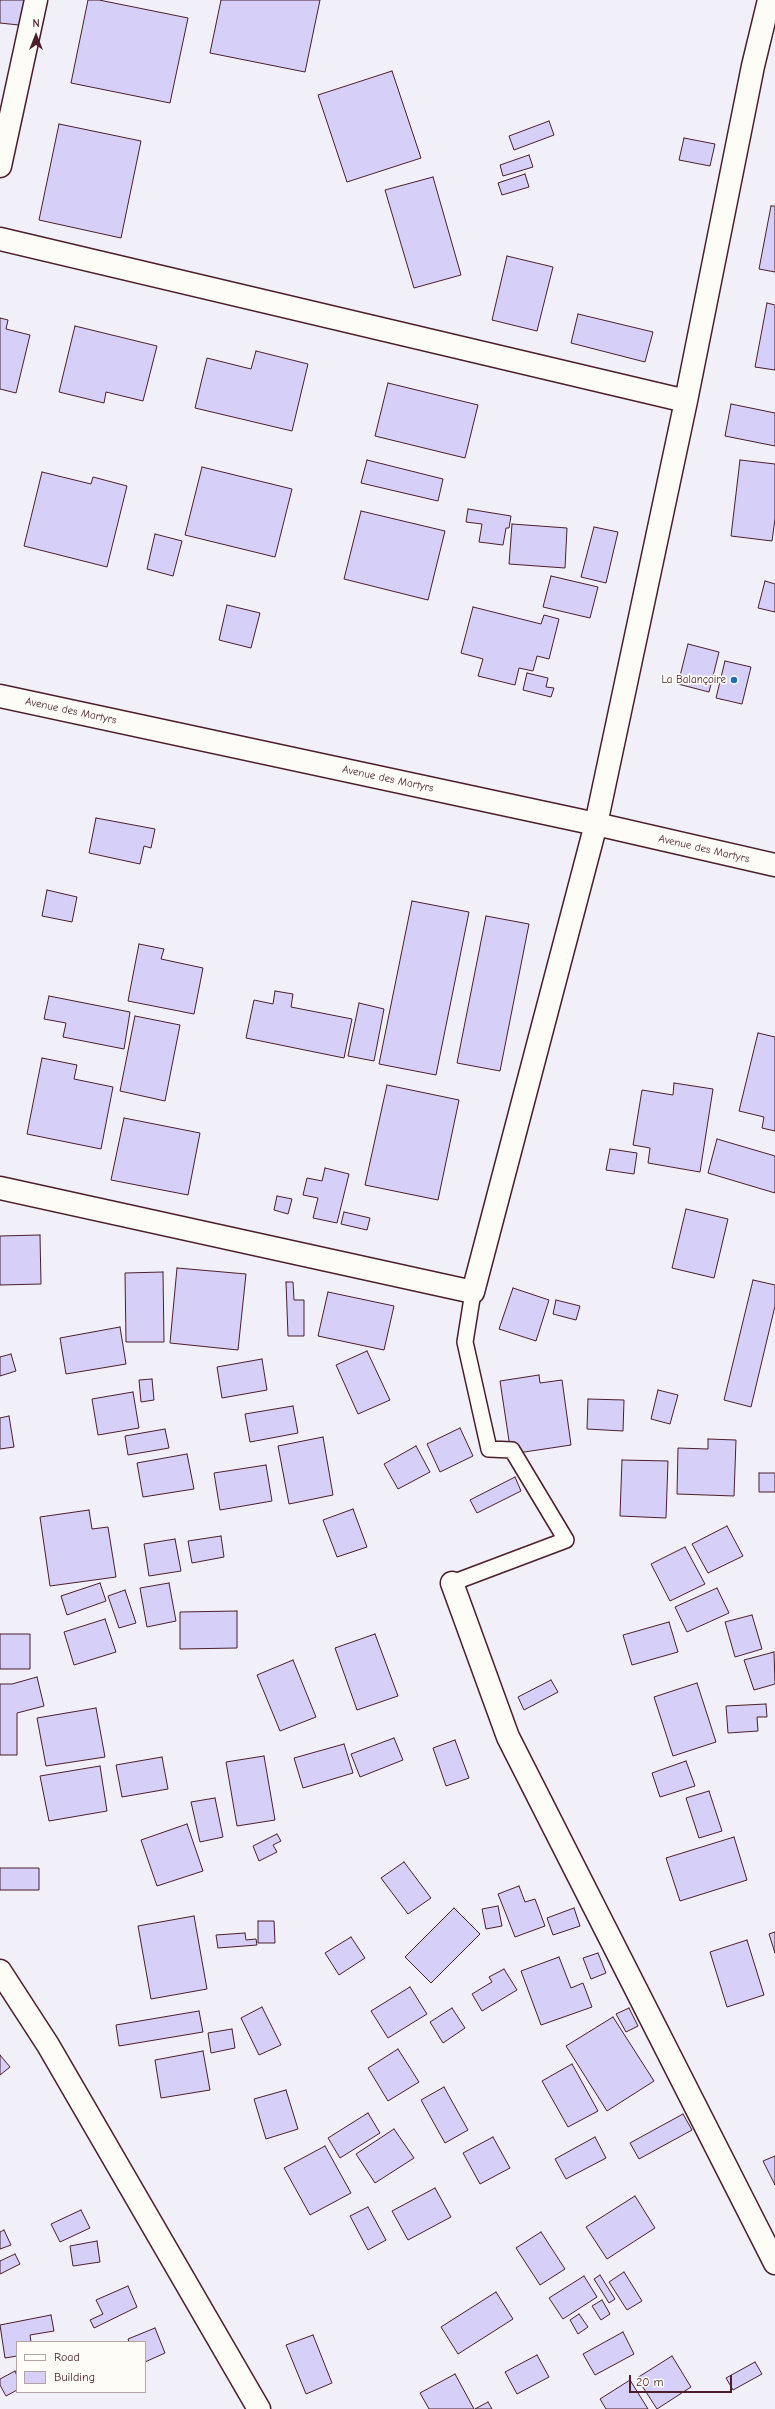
<!DOCTYPE html>
<html>
<head>
<meta charset="utf-8">
<style>
	body { margin:0 }
	#map { position:relative; width:775px; height:2409px; overflow:hidden; background:#f1eff7; font-family:"Comic Neue",sans-serif }
	canvas { display:block }
	.legend { position:absolute; left:16px; top:2341px; width:130px; height:52px; box-sizing:border-box; background:#fdfcf7; border:1px solid #b5a4a5; margin:0; padding:5px 7px; list-style:none; font-size:12px; color:#4a1f2b }
	.legend li { display:flex; align-items:center; gap:8px; height:20px }
	.legend b { width:20px; border:1px solid #b5a4a5 }
	.north { position:absolute; left:16px; top:16px; width:40px; height:40px; -webkit-text-stroke:3px #fdfcf7; paint-order:stroke; rotate:0deg; font-size:11px; font-weight:700; line-height:16px; text-align:center; color:#4a1f2b }
	.north::after { content:''; display:block; margin:auto; width:14px; height:18px; background:#4a1f2b; clip-path:polygon(50% 0,100% 100%,50% 72%,0 100%) }
	.scale { position:absolute; left:629px; top:2375px; width:103px; height:18px; box-sizing:border-box; border:2px solid #4a1f2b; border-top:0; padding-left:5px; font-size:12px; line-height:14px; white-space:nowrap; color:#4a1f2b; -webkit-text-stroke:3px #fdfcf7; paint-order:stroke }
</style>
</head>
<body>
<div id="map">
<canvas width="775" height="2409"></canvas>
<ul class="legend">
<li><b style="height:5px;background:#fdfcf7"></b>Road</li>
<li><b style="height:11px;background:#d6d0f8"></b>Building</li>
</ul>
<div class="north">N</div>
<div class="scale">20 m</div>
</div>
<script>
const context = document.querySelector('canvas').getContext('2d');
context.lineJoin = 'round';
function paint(path, color) { context.fillStyle = color; context.fill(path, 'evenodd'); }
const toPath = rows => new Path2D(rows.map(r => 'M' + r).join(''));
function strokePath(path, color, width, dash) { context.strokeStyle = color; context.lineWidth = width; context.lineCap = dash ? 'butt' : 'round'; context.setLineDash(dash || []); context.stroke(path); }
function drawText(font, color, halo, rows, align = 'center') {
  context.font = font + ' "Comic Neue",sans-serif'; context.lineWidth = 3.5; context.setLineDash([]); context.textBaseline = 'middle'; context.strokeStyle = halo; context.fillStyle = color; for (const [text, x, y, turn = 0] of rows) {
    context.save(); context.translate(x, y); context.rotate((+turn || 0) * Math.PI / 180); context.textAlign = isNaN(turn) ? turn : align; if (halo) context.strokeText(text, 0, 0); context.fillText(text, 0, 0); context.restore();
  }
}
const building = toPath([
	[0,0,32,0,28,26,0,23,0,0],
	[88,0,99,0,188,18,170,103,71,83,88,0],
	[221,0,320,0,305,72,210,53,221,0],
	[392,71,421,158,347,182,318,95,392,71],
	[549,121,554,135,514,150,509,136,549,121],
	[59,124,141,141,121,238,39,220,59,124],
	[684,138,715,144,710,166,679,160,684,138],
	[529,155,533,167,503,176,500,165,529,155],
	[525,174,529,187,502,195,498,183,525,174],
	[433,177,461,275,414,288,385,190,433,177],
	[771,206,775,206,775,272,759,269,771,206],
	[507,256,553,267,537,331,492,320,507,256],
	[767,303,775,305,775,370,755,367,767,303],
	[578,314,653,332,645,362,571,343,578,314],
	[0,318,8,320,6,329,30,335,16,393,0,389,0,318],
	[75,326,157,346,143,401,106,392,104,403,59,392,75,326],
	[256,351,308,364,292,431,195,408,207,358,251,369,256,351],
	[388,383,478,405,465,458,375,436,388,383],
	[731,404,775,413,775,446,725,436,731,404],
	[367,460,443,479,438,501,361,483,367,460],
	[740,460,775,464,775,519,772,541,731,536,740,460],
	[202,467,292,489,275,557,185,535,202,467],
	[42,472,91,484,93,477,127,486,107,567,24,546,42,472],
	[468,509,511,516,509,528,506,528,503,545,479,542,482,524,466,522,468,509],
	[361,511,445,531,428,600,344,579,361,511],
	[512,524,567,528,565,568,509,564,512,524],
	[594,527,618,532,606,583,581,577,594,527],
	[155,534,182,541,173,576,147,569,155,534],
	[551,576,598,587,590,618,543,607,551,576],
	[765,581,775,584,775,612,758,608,765,581],
	[227,605,260,613,251,648,219,640,227,605],
	[473,607,541,624,544,615,559,619,549,659,537,656,533,671,519,668,515,685,478,676,483,659,461,653,473,607],
	[688,644,719,652,709,692,678,684,688,644],
	[725,661,751,667,742,704,716,698,725,661],
	[527,673,548,678,546,687,554,688,551,697,523,690,527,673],
	[96,818,155,829,151,848,144,846,140,864,89,853,96,818],
	[47,890,77,897,72,922,42,916,47,890],
	[412,901,469,912,436,1075,379,1064,412,901],
	[486,916,529,924,500,1071,457,1063,486,916],
	[139,944,164,949,161,959,203,968,194,1014,128,1001,139,944],
	[275,991,293,994,291,1007,352,1019,344,1058,246,1038,254,1000,273,1004,275,991],
	[49,996,130,1012,124,1049,63,1037,66,1023,44,1019,49,996],
	[359,1003,384,1009,374,1061,348,1056,359,1003],
	[135,1016,180,1025,165,1101,120,1091,135,1016],
	[758,1033,775,1037,775,1131,762,1128,764,1117,739,1111,758,1033],
	[42,1058,77,1065,74,1079,113,1087,101,1149,27,1134,42,1058],
	[674,1083,713,1089,700,1172,648,1163,650,1148,633,1145,642,1090,673,1095,674,1083],
	[387,1085,459,1100,438,1200,365,1185,387,1085],
	[124,1118,200,1133,188,1195,111,1180,124,1118],
	[717,1139,775,1156,775,1193,708,1173,717,1139],
	[610,1149,637,1153,634,1174,606,1170,610,1149],
	[325,1168,349,1174,337,1223,313,1218,318,1198,303,1195,307,1178,322,1181,325,1168],
	[277,1196,292,1199,288,1214,274,1210,277,1196],
	[686,1209,728,1219,714,1278,672,1268,686,1209],
	[344,1212,370,1218,367,1230,341,1224,344,1212],
	[40,1235,41,1284,0,1285,0,1236,40,1235],
	[177,1268,246,1274,238,1350,170,1343,177,1268],
	[163,1272,164,1342,126,1342,125,1273,163,1272],
	[753,1280,775,1285,775,1306,751,1407,724,1400,753,1280],
	[286,1282,293,1282,294,1300,304,1300,304,1336,288,1336,286,1282],
	[513,1288,549,1300,536,1341,499,1329,513,1288],
	[328,1292,394,1306,384,1350,318,1336,328,1292],
	[556,1300,580,1306,576,1320,553,1314,556,1300],
	[120,1327,126,1364,66,1374,60,1338,120,1327],
	[367,1351,390,1400,358,1414,336,1365,367,1351],
	[11,1354,16,1371,0,1376,0,1357,11,1354],
	[262,1359,267,1390,222,1398,217,1367,262,1359],
	[539,1375,540,1383,562,1380,571,1445,511,1454,500,1381,539,1375],
	[152,1379,154,1400,141,1402,139,1380,152,1379],
	[658,1390,678,1395,670,1424,651,1419,658,1390],
	[133,1392,139,1428,98,1435,92,1399,133,1392],
	[588,1399,624,1400,623,1431,587,1429,588,1399],
	[293,1406,298,1433,250,1442,245,1414,293,1406],
	[9,1416,14,1447,0,1449,0,1418,9,1416],
	[460,1428,473,1456,440,1472,427,1444,460,1428],
	[165,1429,169,1448,128,1455,125,1436,165,1429],
	[323,1437,333,1495,289,1504,278,1446,323,1437],
	[708,1439,736,1440,734,1496,677,1494,678,1448,708,1449,708,1439],
	[416,1446,430,1472,398,1489,384,1464,416,1446],
	[187,1454,194,1489,143,1497,137,1463,187,1454],
	[622,1460,668,1461,666,1518,620,1516,622,1460],
	[266,1465,272,1501,220,1510,214,1473,266,1465],
	[759,1473,775,1473,775,1492,759,1492,759,1473],
	[515,1477,521,1491,477,1513,470,1500,515,1477],
	[353,1509,367,1547,337,1557,323,1520,353,1509],
	[89,1510,92,1529,108,1527,116,1577,50,1586,40,1517,89,1510],
	[727,1526,743,1556,708,1573,692,1544,727,1526],
	[221,1536,224,1557,192,1563,188,1541,221,1536],
	[175,1539,181,1571,149,1576,144,1544,175,1539],
	[685,1547,705,1584,670,1601,651,1564,685,1547],
	[100,1583,106,1601,67,1615,61,1596,100,1583],
	[169,1583,176,1621,147,1627,140,1588,169,1583],
	[717,1588,729,1613,687,1632,675,1607,717,1588],
	[125,1590,136,1623,119,1628,108,1596,125,1590],
	[237,1611,237,1648,180,1649,180,1612,237,1611],
	[752,1615,762,1649,735,1657,725,1622,752,1615],
	[105,1619,116,1652,74,1665,64,1632,105,1619],
	[669,1622,678,1652,632,1665,623,1635,669,1622],
	[0,1634,30,1634,30,1669,0,1669,0,1634],
	[375,1634,398,1696,357,1710,335,1648,375,1634],
	[774,1652,775,1684,754,1690,744,1660,774,1652],
	[293,1660,316,1717,280,1731,257,1675,293,1660],
	[37,1677,44,1706,17,1713,17,1755,0,1755,0,1684,12,1684,37,1677],
	[551,1680,558,1692,524,1710,518,1697,551,1680],
	[697,1683,716,1742,673,1756,654,1697,697,1683],
	[766,1704,767,1717,757,1717,758,1731,728,1733,726,1706,766,1704],
	[96,1708,105,1757,46,1766,37,1718,96,1708],
	[394,1738,403,1760,360,1777,351,1754,394,1738],
	[455,1740,469,1778,446,1786,433,1748,455,1740],
	[344,1744,353,1773,303,1788,294,1758,344,1744],
	[264,1756,275,1820,237,1826,226,1762,264,1756],
	[162,1757,168,1789,122,1797,116,1765,162,1757],
	[686,1761,695,1786,660,1797,652,1773,686,1761],
	[100,1766,107,1811,49,1821,40,1776,100,1766],
	[709,1791,722,1831,699,1838,686,1798,709,1791],
	[215,1798,223,1837,200,1842,191,1802,215,1798],
	[187,1824,203,1871,157,1886,141,1840,187,1824],
	[277,1834,281,1841,273,1845,277,1852,259,1861,253,1846,277,1834],
	[734,1837,747,1880,680,1901,666,1858,734,1837],
	[404,1862,431,1898,408,1914,381,1878,404,1862],
	[0,1868,39,1868,39,1890,0,1890,0,1868],
	[519,1886,525,1902,535,1899,545,1926,515,1937,498,1894,519,1886],
	[498,1906,502,1926,486,1929,482,1909,498,1906],
	[454,1908,480,1934,431,1983,405,1957,454,1908],
	[574,1908,580,1926,553,1935,547,1918,574,1908],
	[194,1916,207,1989,151,1999,138,1926,194,1916],
	[258,1921,274,1921,275,1943,258,1943,258,1921],
	[775,1932,775,1953,769,1934,775,1932],
	[245,1933,246,1940,256,1939,257,1945,218,1948,216,1935,245,1933],
	[351,1937,365,1958,339,1975,325,1953,351,1937],
	[747,1940,764,1995,727,2007,710,1952,747,1940],
	[598,1953,606,1973,591,1979,583,1958,598,1953],
	[559,1957,571,1988,583,1983,592,2007,541,2025,521,1971,559,1957],
	[504,1969,517,1990,482,2011,472,1994,492,1982,489,1977,504,1969],
	[410,1987,427,2014,388,2038,371,2011,410,1987],
	[262,2007,281,2045,259,2055,241,2018,262,2007],
	[452,2008,465,2028,443,2043,430,2022,452,2008],
	[629,2008,638,2026,626,2032,616,2014,629,2008],
	[199,2011,203,2032,119,2046,116,2025,199,2011],
	[613,2017,654,2081,607,2111,566,2046,613,2017],
	[232,2029,235,2048,211,2053,208,2033,232,2029],
	[398,2049,419,2082,388,2101,368,2068,398,2049],
	[203,2051,210,2090,161,2098,155,2060,203,2051],
	[0,2055,10,2067,0,2075,0,2055],
	[572,2064,598,2111,568,2127,542,2081,572,2064],
	[444,2087,468,2130,445,2143,421,2100,444,2087],
	[286,2090,298,2129,266,2139,254,2099,286,2090],
	[368,2113,380,2133,340,2158,328,2138,368,2113],
	[683,2114,692,2130,639,2159,630,2143,683,2114],
	[394,2129,414,2158,375,2183,356,2154,394,2129],
	[493,2137,510,2168,480,2184,463,2153,493,2137],
	[595,2137,606,2158,566,2179,555,2159,595,2137],
	[325,2146,351,2193,310,2215,284,2168,325,2146],
	[775,2156,775,2185,763,2161,775,2156],
	[435,2188,451,2217,408,2240,392,2211,435,2188],
	[635,2196,655,2228,607,2259,586,2227,635,2196],
	[368,2207,386,2240,368,2250,350,2216,368,2207],
	[81,2210,90,2228,60,2242,51,2224,81,2210],
	[4,2230,11,2245,0,2249,0,2232,4,2230],
	[541,2232,565,2269,540,2285,516,2248,541,2232],
	[97,2241,100,2262,73,2266,70,2246,97,2241],
	[15,2254,20,2264,0,2274,0,2261,15,2254],
	[624,2272,642,2301,627,2310,609,2282,624,2272],
	[600,2275,615,2299,609,2303,594,2279,600,2275],
	[584,2276,597,2297,563,2319,549,2298,584,2276],
	[128,2286,137,2307,94,2328,90,2320,103,2314,96,2300,128,2286],
	[496,2292,513,2319,458,2354,441,2327,496,2292],
	[602,2300,610,2314,601,2320,592,2306,602,2300],
	[579,2314,588,2327,578,2334,570,2320,579,2314],
	[51,2315,54,2331,30,2335,31,2342,17,2342,17,2356,5,2358,0,2325,51,2315],
	[155,2328,165,2353,145,2362,145,2342,129,2342,128,2339,155,2328],
	[623,2332,634,2354,595,2375,583,2354,623,2332],
	[313,2335,332,2383,306,2394,286,2345,313,2335],
	[537,2355,549,2377,517,2394,505,2372,537,2355],
	[672,2356,691,2387,657,2409,637,2378,672,2356],
	[755,2362,762,2374,733,2390,726,2378,755,2362],
	[15,2371,17,2376,17,2390,6,2396,0,2385,0,2379,15,2371],
	[455,2374,474,2409,429,2409,420,2393,455,2374],
	[630,2380,648,2409,606,2409,600,2399,630,2380],
	[488,2402,492,2409,475,2409,488,2402]
]);
paint(building, '#d6d0f8');
strokePath(building, '#4a1f2b', 1);
const lane = toPath([
	[452,1583,566,1540,512,1450,489,1449,465,1342,473,1292]
]);
const street = toPath([
	[0,166,36,0],
	[0,239,686,401],
	[0,1188,473,1292,596,824,686,401,753,66,769,0],
	[452,1583,508,1737,775,2263],
	[0,1971,48,2045,259,2409]
]);
const secondary = toPath([
	[0,696,596,824,775,865]
]);
strokePath(lane, '#4a1f2b', 18);
strokePath(street, '#4a1f2b', 25);
strokePath(secondary, '#4a1f2b', 25);
strokePath(lane, '#fdfcf7', 15);
strokePath(street, '#fdfcf7', 22);
strokePath(secondary, '#fdfcf7', 22);
for (const [x, y, r, color] of [
	[734,680,4,"#1f6fb2"]
]) { const dot = new Path2D(); dot.arc(x, y, r, 0, 2 * Math.PI); context.fillStyle = color; context.fill(dot); strokePath(dot, '#fdfcf7', 1.5); }
drawText('11px', '#4a1f2b', '#fdfcf7', [
	["La Balançoire",726,680]
], 'right');
drawText('11px', '#4a1f2b', '#fdfcf7', [
	["Avenue des Martyrs",71,711,12],
	["Avenue des Martyrs",388,779,12],
	["Avenue des Martyrs",704,849,13]
]);
</script>
</body>
</html>
